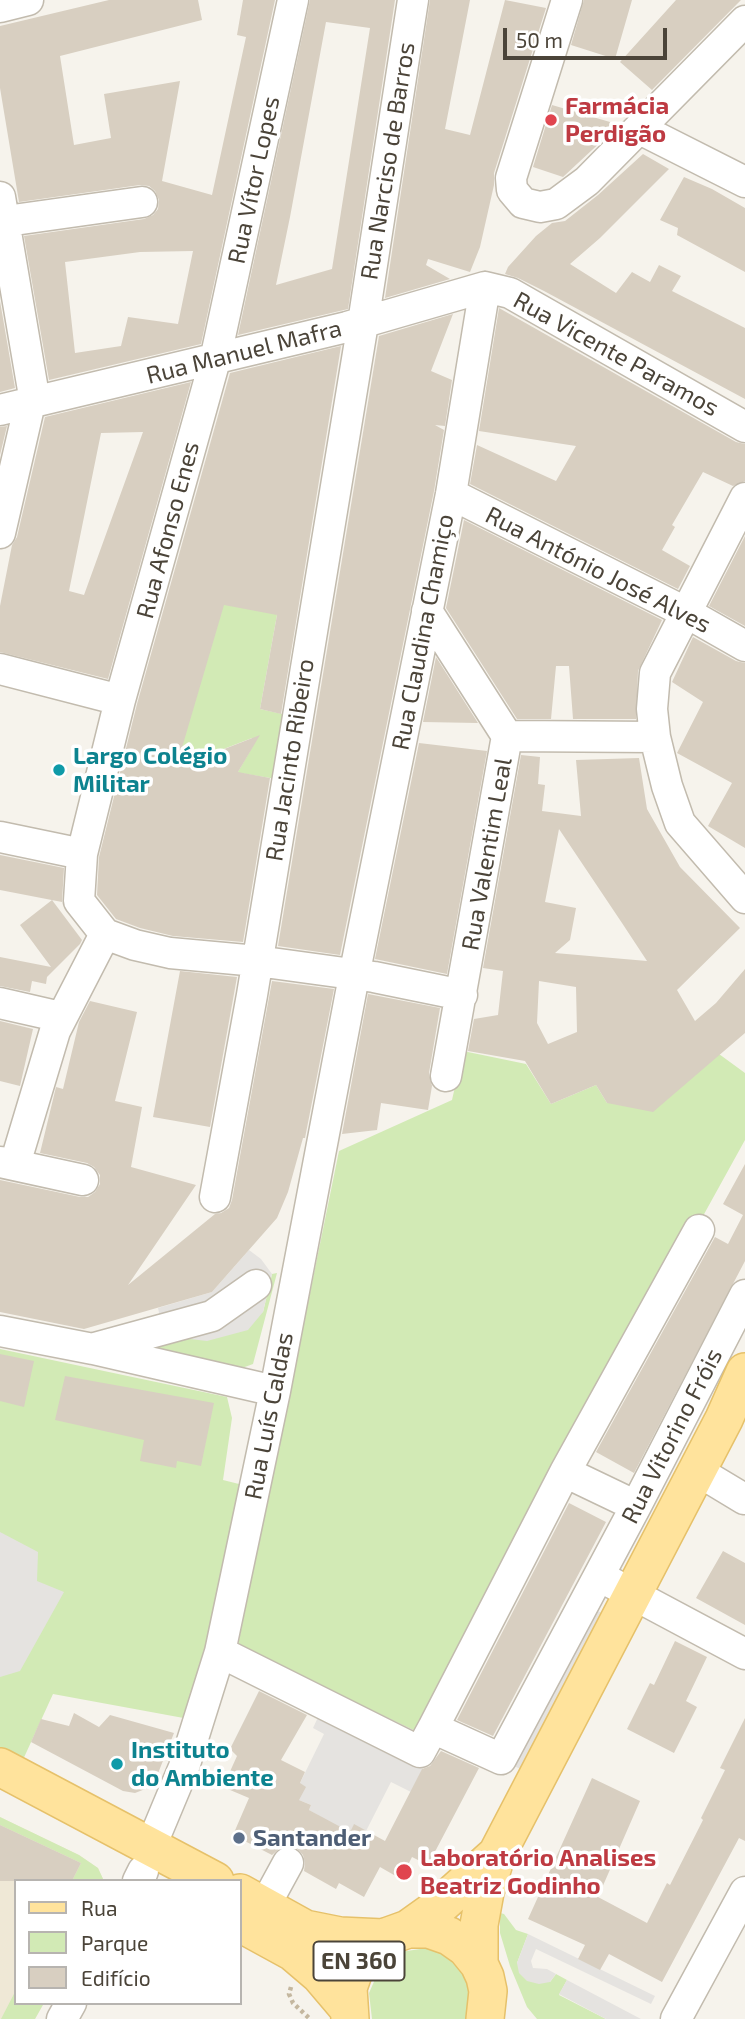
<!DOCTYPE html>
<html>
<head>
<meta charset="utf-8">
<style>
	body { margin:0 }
	#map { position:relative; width:745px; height:2019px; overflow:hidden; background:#f6f3ec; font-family:"Exo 2",sans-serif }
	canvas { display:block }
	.legend { position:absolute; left:14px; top:1879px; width:228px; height:126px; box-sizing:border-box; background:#fff; border:2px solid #b7b4b0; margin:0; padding:9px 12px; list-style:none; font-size:21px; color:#4b4439 }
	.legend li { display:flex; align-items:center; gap:14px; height:35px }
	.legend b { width:35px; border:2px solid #b7b4b0 }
	.scale { position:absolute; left:503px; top:28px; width:164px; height:32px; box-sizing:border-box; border:4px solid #4b4439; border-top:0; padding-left:9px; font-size:21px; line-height:24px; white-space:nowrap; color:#4b4439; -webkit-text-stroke:5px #fff; paint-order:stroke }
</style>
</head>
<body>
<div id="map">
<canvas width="745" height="2019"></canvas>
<ul class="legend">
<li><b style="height:9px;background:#ffe39c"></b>Rua</li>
<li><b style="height:19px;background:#d2eab5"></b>Parque</li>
<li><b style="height:19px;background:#d8cfc1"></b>Edifício</li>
</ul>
<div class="scale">50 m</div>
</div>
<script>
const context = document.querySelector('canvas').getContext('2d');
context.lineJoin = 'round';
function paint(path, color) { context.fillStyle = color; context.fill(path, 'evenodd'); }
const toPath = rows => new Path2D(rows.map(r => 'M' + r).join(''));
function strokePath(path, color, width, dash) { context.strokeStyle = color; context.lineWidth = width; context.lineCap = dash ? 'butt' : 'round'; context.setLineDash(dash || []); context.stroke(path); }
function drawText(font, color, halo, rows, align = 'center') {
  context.font = font + ' "Exo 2",sans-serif'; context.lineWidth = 7; context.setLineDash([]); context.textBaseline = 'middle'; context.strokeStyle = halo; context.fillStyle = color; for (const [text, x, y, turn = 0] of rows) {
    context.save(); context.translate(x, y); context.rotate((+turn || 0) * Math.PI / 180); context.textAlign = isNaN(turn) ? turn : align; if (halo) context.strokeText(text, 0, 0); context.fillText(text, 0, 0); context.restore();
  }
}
paint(toPath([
	[0,1817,79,1855,98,1868,104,1881,16,1881,16,2003,44,2003,35,2019,0,2019]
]), '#efe8d6');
paint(toPath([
	[227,575,277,615,260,709,287,715,276,779,240,773,228,789,250,751,252,738,198,759,164,808],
	[463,1051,526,1064,551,1104,596,1085,607,1103,719,1054,745,1073,745,1140,509,1567,420,1734,238,1645,339,1151,452,1100],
	[277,1273,253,1364,242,1368,145,1347,263,1312,272,1274],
	[0,1349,227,1397,232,1418,223,1480,255,1488,189,1719,53,1694,16,1775,0,1767],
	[0,1817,79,1855,98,1868,104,1881,72,1881,81,1863,0,1825],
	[500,1913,504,1914,516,1930,528,1934,517,1963,550,1982,556,1974,567,1980,559,1995,606,2019,537,2019,527,2007,510,1966,500,1933],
	[427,1948,444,1953,458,1964,472,1987,470,2019,372,2019,369,1993,380,1968,400,1952],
	[16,1990,16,2003,44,2003,35,2019,1,2019]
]), '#d2eab5');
paint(toPath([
	[249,1250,261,1259,272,1274,263,1312,248,1330,207,1341,164,1336,158,1308,212,1292],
	[0,1532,38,1552,37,1581,64,1592,20,1671,0,1677],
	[573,1600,602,1613,520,1769,501,1759],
	[321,1686,420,1733,447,1721,411,1792,391,1782,366,1831,354,1825,349,1834,309,1810,311,1805,299,1800,300,1783,324,1734,313,1728,320,1713],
	[528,1934,655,1996,651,2004,536,1949,531,1961,533,1968,547,1969,556,1974,550,1982,539,1984,527,1981,519,1973,517,1963],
	[567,1980,641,2019,606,2019,559,1994]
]), '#e5e3e0');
paint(toPath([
	[109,0,198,0,202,20,60,56,74,145,111,138,104,94,180,81,162,181,212,195,246,37,237,35,243,0,275,0,201,344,49,380,24,236,144,219,153,215,158,209,159,200,155,191,149,186,140,185,19,202,0,88,0,26],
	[193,251,178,324,128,317,121,346,75,353,65,262,140,252],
	[310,0,395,0,348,309,238,335],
	[326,22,370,28,332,269,276,285,290,217],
	[430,0,470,0,445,129,470,135,505,0,546,8,494,173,494,185,480,247,470,272,428,259,426,265,450,279,385,298],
	[584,0,632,0,615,59,571,45],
	[676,0,741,0,652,90,620,62],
	[552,105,610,122,606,137,563,177,533,167],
	[643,154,669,169,600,238,570,264,616,293,632,272,650,282,659,265,681,276,672,291,745,328,745,399,544,291,518,278,505,274,508,267,536,236,552,223,565,221,598,195],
	[684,177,712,189,745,208,745,272,677,235,678,228,660,220],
	[0,301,15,388,0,392],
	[499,308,736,442,745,444,745,481,733,486,703,472,672,525,675,527,662,550,690,566,678,589,470,484,477,445,556,481,576,446,479,431],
	[453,314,431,371,452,380,445,426,435,425,444,430,434,491,340,955,278,946,379,336],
	[341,346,281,714,260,709,277,615,224,605,176,768,260,735,238,772,270,778,243,942,173,936,140,928,116,919,97,895,99,857,137,704,230,373],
	[191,382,108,679,0,652,0,606,12,545,17,537,45,417],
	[143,432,84,595,69,591,101,433],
	[7,426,0,455,0,427],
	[464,520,662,620,638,671,636,719,573,719,569,666,556,666,551,719,517,719,446,608],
	[745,536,745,626,709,606],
	[693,637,736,661,745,663,745,848,708,826,732,783,677,753,703,702,672,682],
	[436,657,478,723,423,722],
	[419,743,487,751,447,974,375,959],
	[521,755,540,757,538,784,545,785,542,811,581,816,576,760,639,758,647,809,680,867,740,928,677,990,695,1021,716,1003,745,969,745,1033,653,1112,607,1103,596,1085,551,1104,525,1061,468,1051,474,1019,498,1015,503,971,483,968],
	[559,829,622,923,647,961,555,953,570,940,576,908,545,902],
	[539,981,576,987,577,1032,548,1044,537,1023],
	[0,855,64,868,62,902,0,890],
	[52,900,82,940,80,944,47,977,46,984,32,981,30,992,0,986,0,957,51,967,20,925],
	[180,971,237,977,210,1127,153,1117],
	[272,981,334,989,305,1138,303,1138,288,1192,277,1218,212,1292,84,1329,0,1312,0,1180,80,1197,88,1197,95,1192,100,1184,100,1175,94,1167,87,1163,40,1153,56,1087,63,1089,79,1022,90,1001,137,1012,115,1101,142,1107,131,1167,196,1185,128,1285,215,1214,221,1213,229,1208,232,1200],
	[368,994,440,1008,429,1073,432,1086,428,1110,381,1103,377,1130,342,1134],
	[0,1021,33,1029,20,1086,0,1081],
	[745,1164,745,1261,634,1473,596,1452,715,1237,728,1244,743,1215,723,1204],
	[0,1354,34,1361,24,1407,0,1401],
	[65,1376,214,1403,201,1466,177,1461,176,1468,140,1461,144,1440,55,1420],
	[569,1503,606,1522,493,1736,457,1720],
	[723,1551,745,1563,745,1625,696,1598],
	[675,1641,707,1657,686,1701,697,1707,674,1753,627,1729,650,1683,654,1685],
	[259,1691,307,1715,281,1760,305,1772,300,1783,306,1787,299,1800,311,1805,309,1810,350,1832,354,1824,385,1841,422,1769,430,1766,441,1751,479,1768,428,1865,412,1857,401,1879,380,1867,364,1897,339,1883,336,1889,304,1871,305,1863,303,1855,296,1847,287,1846,280,1848,272,1855,233,1835,249,1798,223,1787,237,1756,230,1749],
	[74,1713,99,1727,110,1715,174,1733,153,1786,135,1793,123,1791,31,1742,41,1719,69,1726],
	[745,1718,745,1841,739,1838,662,1982,609,1954,600,1970,578,1959,585,1945,528,1919,592,1778,640,1801,598,1897,647,1923,667,1883,670,1885,703,1820,701,1818,725,1770,720,1768],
	[0,1825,81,1863,72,1881,0,1881]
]), '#d8cfc1');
const minor = toPath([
	[293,0,215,360,120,700,82,854,79,901,105,934,135,945,170,953,257,961,374,977,462,995],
	[567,0,511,178,512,190,523,203,540,207,556,204,587,181,745,21],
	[0,7,28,0],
	[640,129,745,182],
	[0,197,33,390,0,533],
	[0,222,142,202],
	[0,410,347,327,485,287,510,293,745,427],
	[451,494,687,613,745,646],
	[745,498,655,673,652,709,655,737,667,786,680,823,745,898],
	[427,611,507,736,446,1076],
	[0,669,120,700],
	[507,736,655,737],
	[0,837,82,854],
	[0,1003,61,1017],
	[0,1162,83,1180],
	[15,1164,55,1031,105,934],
	[215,1197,252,995,363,323,413,0],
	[0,1331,93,1349,275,1391],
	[95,1348,212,1316,256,1285],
	[696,1470,744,1499],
	[565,1472,699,1230],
	[612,1583,745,1654],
	[220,1652,420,1752,433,1728,501,1759,636,1506,745,1295],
	[433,1728,565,1472,636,1506],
	[151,1846,184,1767,220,1652,275,1391,354,976,451,494,485,287],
	[138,1881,143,1871],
	[264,1907,288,1863],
	[62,2019,71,2003],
	[676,2019,745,1892]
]);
const major = toPath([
	[0,1767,215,1881],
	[240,1893,305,1929,340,1936,383,1938],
	[240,1923,293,1952,320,1975,348,2008],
	[408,1929,436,1909,495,1856],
	[479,1964,479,1925,485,1892,496,1856,724,1419,745,1372],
	[350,2019,348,1988,355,1968,366,1951,383,1938,408,1929,429,1929,449,1936,466,1948,479,1964,485,1977,488,1991,485,2019]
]);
strokePath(minor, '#c2bbae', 33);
strokePath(major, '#e6c16a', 40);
strokePath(toPath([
	[291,1987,289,1994,293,2003,310,2019]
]), '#c4b79f', 4.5, [3.5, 3.5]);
strokePath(minor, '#fff', 30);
strokePath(major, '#ffe39c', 37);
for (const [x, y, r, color] of [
	[551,120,7,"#e0444e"],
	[59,770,7,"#0f9aa8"],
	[117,1764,7,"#0f9aa8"],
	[239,1838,7,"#5c6f8a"],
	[404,1872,9,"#e0444e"]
]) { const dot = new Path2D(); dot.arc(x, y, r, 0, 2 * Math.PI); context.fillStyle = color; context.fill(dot); strokePath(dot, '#fff', 2.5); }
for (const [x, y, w] of [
	[359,1961,91]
]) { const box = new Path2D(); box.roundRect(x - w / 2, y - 19.5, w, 39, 5); context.fillStyle = '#fff'; context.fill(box); strokePath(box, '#4b4439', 2); }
drawText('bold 23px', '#4b4439', null, [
	["EN 360",359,1961]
]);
drawText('bold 24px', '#be3a42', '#fff', [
	["Farmácia",565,106],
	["Perdigão",565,134],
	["Laboratório Analises",420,1858],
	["Beatriz Godinho",420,1886]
], 'left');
drawText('24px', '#4b4439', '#fff', [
	["Rua Narciso de Barros",388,161,-81],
	["Rua Vítor Lopes",254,180,-78],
	["Rua Manuel Mafra",244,352,-14],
	["Rua Vicente Paramos",616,354,29],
	["Rua Afonso Enes",168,530,-75],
	["Rua António José Alves",598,570,27],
	["Rua Claudina Chamiço",423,632,-79],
	["Rua Jacinto Ribeiro",290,760,-81],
	["Rua Valentim Leal",487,854,-80],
	["Rua Luís Caldas",269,1416,-79],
	["Rua Vitorino Fróis",672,1436,-63]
]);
drawText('bold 24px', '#0d838f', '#fff', [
	["Largo Colégio",73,756],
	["Militar",73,784],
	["Instituto",131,1750],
	["do Ambiente",131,1778]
], 'left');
drawText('bold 24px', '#4e5e75', '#fff', [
	["Santander",253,1838]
], 'left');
</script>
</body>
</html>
